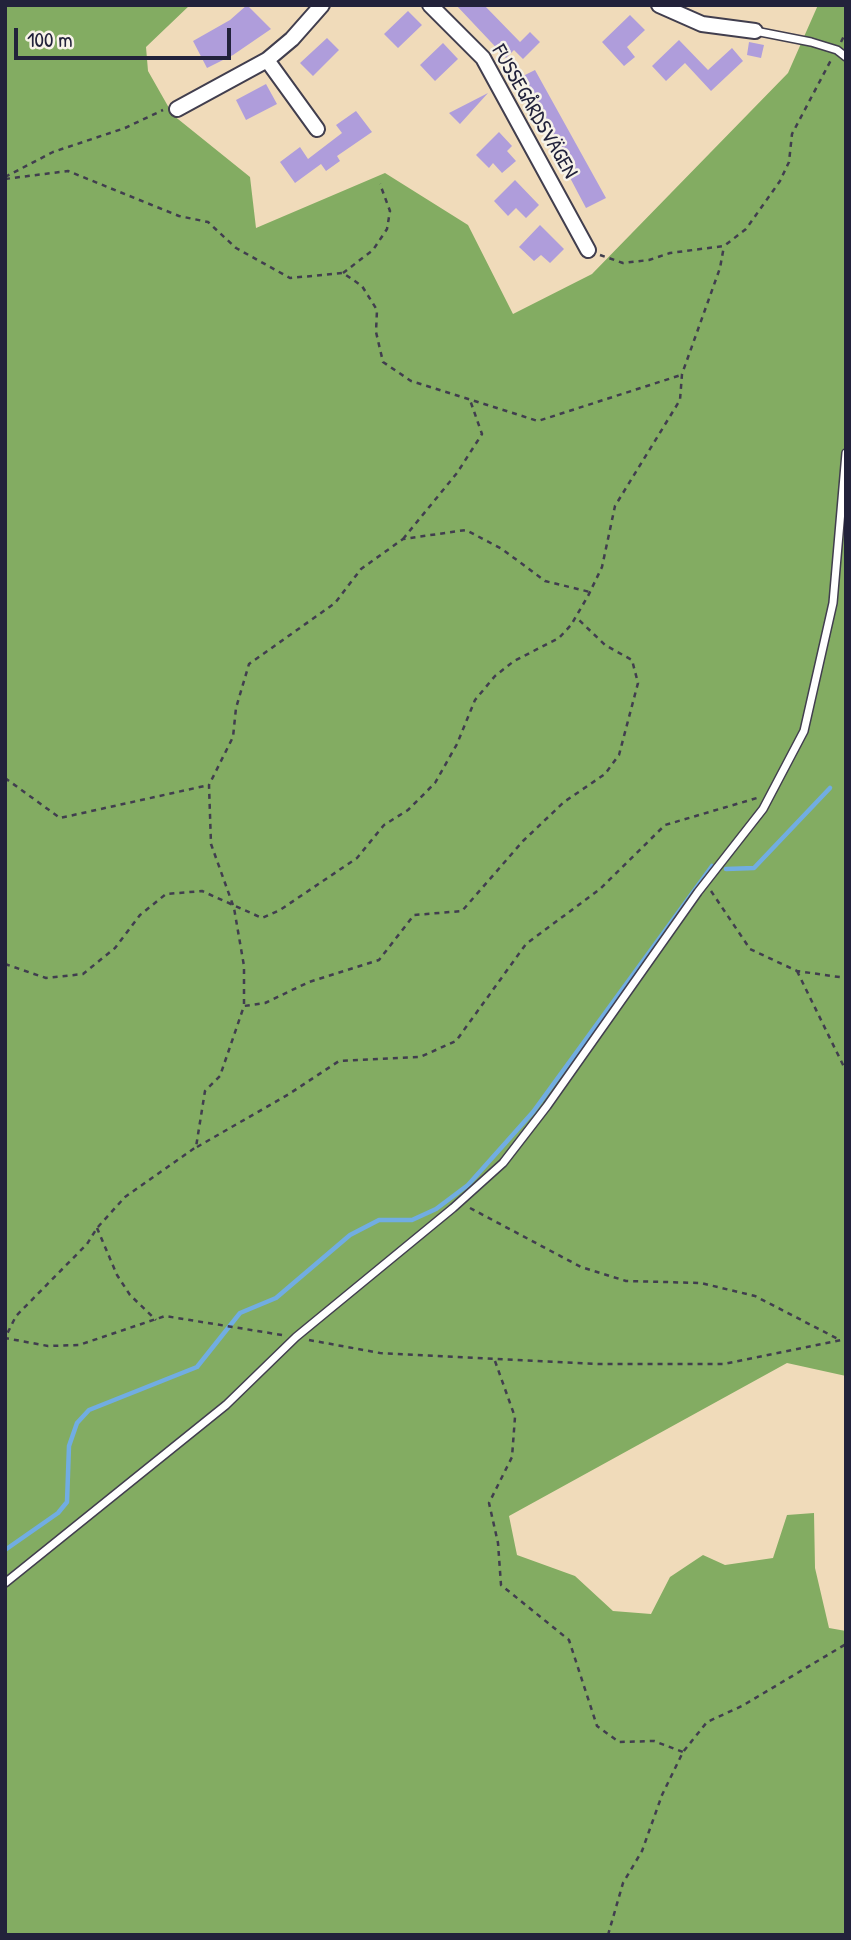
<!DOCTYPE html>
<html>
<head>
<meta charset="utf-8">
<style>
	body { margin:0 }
	#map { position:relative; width:851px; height:1940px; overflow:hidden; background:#f0dbba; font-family:"Patrick Hand",sans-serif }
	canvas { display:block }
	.frame { position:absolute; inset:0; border:7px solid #22223b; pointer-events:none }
	.scale { position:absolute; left:14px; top:28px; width:217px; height:32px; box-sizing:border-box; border:4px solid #22223b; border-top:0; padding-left:9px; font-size:21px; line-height:24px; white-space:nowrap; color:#22223b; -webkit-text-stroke:5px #f7f3e8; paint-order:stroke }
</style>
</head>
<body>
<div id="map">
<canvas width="851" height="1940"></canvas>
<div class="frame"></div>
<div class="scale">100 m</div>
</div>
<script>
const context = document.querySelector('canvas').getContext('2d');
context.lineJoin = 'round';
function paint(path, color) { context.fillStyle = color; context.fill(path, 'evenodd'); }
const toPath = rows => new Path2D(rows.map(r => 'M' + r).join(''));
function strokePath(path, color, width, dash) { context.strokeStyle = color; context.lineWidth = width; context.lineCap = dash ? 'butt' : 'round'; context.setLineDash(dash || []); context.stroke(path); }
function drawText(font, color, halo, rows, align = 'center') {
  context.font = font + ' "Patrick Hand",sans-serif'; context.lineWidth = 5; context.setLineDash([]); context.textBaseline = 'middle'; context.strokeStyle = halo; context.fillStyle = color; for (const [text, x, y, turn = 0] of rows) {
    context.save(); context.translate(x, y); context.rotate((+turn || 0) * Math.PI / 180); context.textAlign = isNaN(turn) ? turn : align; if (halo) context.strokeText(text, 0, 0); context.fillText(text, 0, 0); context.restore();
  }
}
paint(toPath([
	[5,5,190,5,146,47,148,71,173,115,250,177,256,228,385,173,468,225,513,314,592,274,788,73,818,5,846,5,846,1376,787,1363,509,1516,517,1555,575,1576,613,1611,651,1614,670,1577,703,1555,725,1565,773,1558,787,1515,814,1513,815,1568,829,1628,846,1631,846,1935,5,1935]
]), '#83ac62');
strokePath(toPath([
	[726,869,754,868,830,788],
	[5,1550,58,1513,67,1502,69,1446,77,1423,89,1410,197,1367,240,1313,276,1298,350,1235,379,1220,412,1220,436,1209,468,1185,533,1112,712,866]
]), '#71ade2', 4.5);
paint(toPath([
	[247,5,271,29,233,55,207,68,193,41,230,20],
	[456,5,484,5,520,42,530,32,540,42,523,59,514,50,506,58],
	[408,11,422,25,398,48,384,34],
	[630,15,645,30,627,47,635,57,624,66,602,42],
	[327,38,339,50,313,76,300,63],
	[679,40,708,70,732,48,743,61,711,91,685,63,666,81,652,66],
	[749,42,764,45,761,58,747,55],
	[443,43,458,59,435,81,420,65],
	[535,70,606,198,586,208,568,174,574,171,561,157,517,79],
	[266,84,277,104,246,120,236,100],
	[488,93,460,124,449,113],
	[356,111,372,132,337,156,340,161,326,171,321,164,295,183,280,162,300,147,308,159,342,133,336,125],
	[499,132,512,146,507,151,516,161,502,173,493,163,489,168,476,155],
	[515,180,539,205,526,218,516,208,508,216,494,201],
	[540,225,564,249,550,263,541,255,534,261,519,247]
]), '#af9ddb');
const lane = toPath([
	[755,31,811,42,837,50,846,57],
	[5,1583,226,1405,296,1337,453,1208,503,1163,547,1106,698,892,763,809,804,731,833,603,846,453]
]);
const street = toPath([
	[430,5,483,58,588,250],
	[659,5,702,24,755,31],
	[267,60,317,129],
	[177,109,267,60,292,39,322,5]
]);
strokePath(lane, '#413e4e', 10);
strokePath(street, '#413e4e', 18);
strokePath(toPath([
	[841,42,846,32],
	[5,177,53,152,125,128,163,110],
	[5,179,68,171,179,216,208,222,236,248,290,278,343,273,362,286,377,310,376,332,383,362,411,381,538,421,681,375],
	[600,255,623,263,649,260,670,253,724,246,746,229,780,181,789,162,792,134,831,60],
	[343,273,373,250,387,229,390,211,380,184],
	[403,539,457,473,482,434,470,400],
	[5,778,60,818,209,785],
	[711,891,750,949,797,971,846,978],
	[5,964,46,978,83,974,115,948,140,915,166,894,202,891,262,918,280,910,357,858,384,825,408,810,435,783,457,744,475,700,495,676,514,661,559,638,571,625,588,596,602,567,615,506,680,400,682,374,720,268,724,246],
	[797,971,846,1071],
	[244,1004,244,966,234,908,211,844,209,785,233,737,236,708,249,664,335,603,361,569,403,539,466,530,502,549,545,581,590,592],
	[197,1147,289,1094,339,1061,420,1057,456,1041,526,944,600,889,665,825,757,798],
	[470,1208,581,1267,626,1281,701,1283,755,1296,840,1340],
	[97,1228,117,1275,130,1295,156,1320],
	[282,1335,165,1316,79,1345,48,1346,5,1338,16,1316,87,1244,97,1228,125,1197,196,1147,205,1091,220,1076,244,1006,265,1003,309,982,379,960,414,915,462,911,523,841,564,802,605,774,619,755,638,683,632,660,605,645,576,617],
	[309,1340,380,1353,599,1364,724,1364,846,1339],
	[495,1361,515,1417,512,1457,489,1503,498,1543,501,1585,569,1640,597,1726,619,1742,654,1741,683,1752],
	[608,1935,623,1883,642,1851,662,1795,683,1752,707,1722,742,1706,846,1644]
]), '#413e4e', 2.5, [5, 5]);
strokePath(lane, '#fff', 7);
strokePath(street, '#fff', 14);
drawText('21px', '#22223b', '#f7f3e8', [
	["FUSSEGÅRDSVÄGEN",534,112,60]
]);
</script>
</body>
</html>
